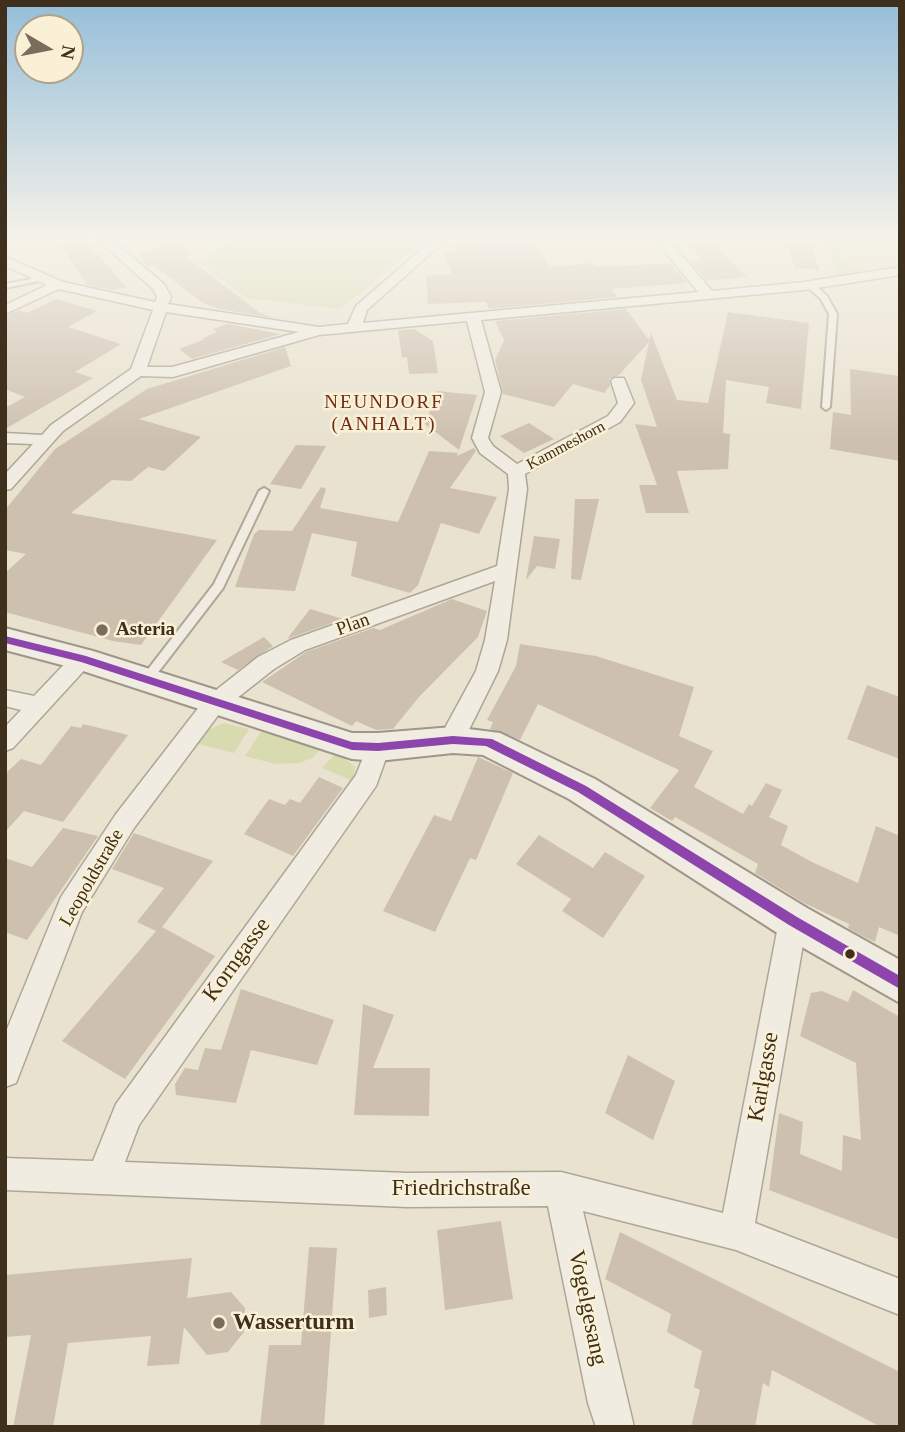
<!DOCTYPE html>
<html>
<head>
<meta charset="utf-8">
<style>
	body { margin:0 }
	#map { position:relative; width:905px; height:1432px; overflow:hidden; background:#e9e2cf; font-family:"Times New Roman",serif }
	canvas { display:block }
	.frame { position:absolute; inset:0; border:7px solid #3f2f1d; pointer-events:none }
	.north { position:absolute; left:14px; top:14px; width:70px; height:70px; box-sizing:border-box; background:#faf0d5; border:2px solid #afa38b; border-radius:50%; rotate:100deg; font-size:19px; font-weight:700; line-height:28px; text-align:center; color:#3f2f1d }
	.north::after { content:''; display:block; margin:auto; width:24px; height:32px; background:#7a6e5b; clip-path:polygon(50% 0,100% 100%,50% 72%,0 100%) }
</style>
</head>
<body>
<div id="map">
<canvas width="905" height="1432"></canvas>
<div class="frame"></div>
<div class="north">N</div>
</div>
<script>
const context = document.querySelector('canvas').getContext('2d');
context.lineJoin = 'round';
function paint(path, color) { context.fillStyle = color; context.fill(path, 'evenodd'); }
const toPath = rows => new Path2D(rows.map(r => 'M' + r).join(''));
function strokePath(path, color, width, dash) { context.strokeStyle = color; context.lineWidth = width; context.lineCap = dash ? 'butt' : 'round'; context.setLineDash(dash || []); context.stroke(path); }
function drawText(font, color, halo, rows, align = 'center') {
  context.font = font + ' "Times New Roman",serif'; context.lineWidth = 5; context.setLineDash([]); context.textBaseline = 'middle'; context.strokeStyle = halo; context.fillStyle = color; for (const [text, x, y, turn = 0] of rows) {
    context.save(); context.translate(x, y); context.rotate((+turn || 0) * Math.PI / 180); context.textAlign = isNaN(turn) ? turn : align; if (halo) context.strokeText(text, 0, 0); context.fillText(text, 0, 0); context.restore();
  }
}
paint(toPath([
	[839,239,900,239,900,268,858,269,847,262]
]), '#eae3be');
paint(toPath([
	[235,239,428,239,340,309,247,298,197,262],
	[823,239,839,239,847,262,858,269,859,273,838,275],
	[224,723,249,729,234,753,195,743,205,731],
	[261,732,323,747,312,758,299,763,276,764,245,756],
	[337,752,355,767,353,781,322,768]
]), '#d8dab0');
paint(toPath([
	[171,239,192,254,185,256,260,313,274,318,219,309,203,303,153,265,148,267,141,261,145,259,138,254,159,248],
	[499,239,532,239,550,267,592,263,595,267,671,263,687,283,611,289,617,297,489,309,486,302,428,304,426,276,452,274,444,252,456,251,454,246,501,242],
	[85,242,101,258,126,287,113,290,87,285,61,245],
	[714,244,747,277,707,281,690,261,703,260,690,246],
	[787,244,811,245,820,270,795,268],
	[56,299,97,311,68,327,121,344,75,372,93,378,5,429,5,408,25,397,5,389,5,316,19,310,27,313],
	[626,309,649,340,651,333,677,400,708,403,728,312,809,323,801,409,766,403,769,387,726,380,723,433,730,434,728,469,677,471,689,513,646,513,639,485,657,485,635,424,657,427,641,380,649,342,619,375,609,379,610,386,604,393,573,384,554,407,503,394,495,360,504,340,495,321],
	[228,324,281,334,192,359,179,349,205,339,203,338,217,332,213,329],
	[414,329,433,341,438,373,409,374,407,357,402,358,398,330],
	[285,347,291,366,139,419,201,437,164,471,148,467,131,481,112,480,71,513,217,540,141,645,113,641,5,612,5,573,26,554,5,550,5,510,55,449,147,389],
	[850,369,900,376,900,461,830,449,833,412,851,415],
	[437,391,477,395,459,450,425,424],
	[529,423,554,439,524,453,500,436],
	[296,445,326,446,301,489,270,484],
	[474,448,476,451,450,488,497,497,479,534,441,523,418,585,410,593,351,576,357,542,312,533,295,591,235,587,254,534,259,530,292,531,321,487,326,489,320,508,398,522,429,451,458,453,457,456],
	[575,499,599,499,581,580,571,579],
	[534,536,560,539,555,569,537,566,526,580],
	[452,599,487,611,478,637,419,697,393,729,376,730,356,721,352,726,262,682,306,652,373,628,380,630],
	[310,609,343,619,287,639],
	[264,637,273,646,238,670,221,662],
	[520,644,596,656,694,687,679,736,713,751,694,787,743,814,749,804,752,806,766,783,782,790,769,817,788,826,781,845,812,862,858,883,876,826,900,836,900,936,879,927,875,942,860,935,848,928,849,924,804,903,755,873,758,864,675,817,672,821,650,808,679,770,538,704,520,740,490,729,493,722,487,720,516,666],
	[867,685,900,697,900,759,847,739],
	[83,724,128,735,63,822,24,811,5,832,5,774,21,759,41,765,71,726,81,728],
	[478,757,513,773,476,860,470,858,435,932,383,911,434,815,451,821],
	[319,777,343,788,293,856,244,834,269,799,285,805,290,799,300,803],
	[63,828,98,836,27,940,5,932,5,858,32,867],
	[134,833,213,861,162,927,215,956,125,1079,62,1041,156,931,137,922,164,888,112,869],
	[539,835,593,868,605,852,645,876,603,938,562,911,571,899,516,864],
	[241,989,334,1020,317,1065,251,1050,236,1103,176,1095,175,1084,185,1068,198,1070,205,1048,221,1050],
	[853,990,900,1017,900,1240,769,1190,779,1113,803,1122,800,1154,842,1171,843,1135,861,1140,856,1063,800,1036,811,993,822,991,848,1002],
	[363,1004,394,1015,373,1068,430,1068,429,1116,354,1115],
	[628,1055,675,1081,653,1140,605,1113],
	[501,1221,513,1299,445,1310,437,1230],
	[620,1232,900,1372,900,1427,881,1427,772,1370,769,1387,763,1383,755,1427,691,1427,700,1390,694,1387,702,1351,667,1332,671,1314,605,1279],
	[309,1247,337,1248,324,1427,260,1427,269,1345,301,1345],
	[192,1258,187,1298,231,1292,245,1308,244,1332,228,1352,207,1355,184,1327,179,1364,147,1366,151,1336,68,1343,53,1427,13,1427,31,1335,5,1337,5,1275],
	[386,1287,387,1315,369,1318,368,1290]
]), '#cec0af');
const service = toPath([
	[42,277,44,278,44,280,5,288,5,284,42,277],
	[807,283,813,283,827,296,837,314,830,407,826,410,822,407,829,314,821,299,807,287,807,283],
	[264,488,269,491,223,588,150,683,142,683,140,680,142,677,214,584,259,491,264,488]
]);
const minor = toPath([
	[97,239,111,239,164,284,171,297,168,304,319,327,348,324,356,306,433,239,447,239,376,302,367,310,363,323,698,292,655,239,668,239,712,291,804,282,900,267,900,275,804,290,481,320,501,392,488,438,493,446,517,464,608,416,618,403,611,381,614,378,624,378,634,403,620,422,525,474,527,489,507,640,498,671,461,746,453,749,445,746,441,740,446,726,476,671,485,640,495,581,305,650,274,669,222,710,134,828,82,912,16,1083,5,1087,5,1034,61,897,116,814,206,698,258,657,291,640,497,566,509,489,508,474,480,453,472,438,485,392,467,321,319,335,173,377,141,376,63,431,11,489,5,490,5,474,33,444,5,443,5,433,42,435,51,425,131,369,153,310,59,289,5,314,5,305,47,285,5,266,5,257,63,282,155,302,157,297,153,289,97,239],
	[166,312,299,332,172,367,147,367,166,312],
	[82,651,90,654,93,659,90,664,13,748,5,751,5,727,21,710,5,706,5,690,34,696,74,654,82,651],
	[378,738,386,740,390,747,376,786,139,1125,125,1162,407,1173,561,1172,723,1213,779,921,783,912,793,908,803,912,807,921,755,1223,900,1279,900,1315,736,1250,583,1211,634,1427,596,1427,588,1403,548,1206,407,1207,5,1190,5,1158,93,1161,116,1104,356,775,370,740,378,738]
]);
const secondary = toPath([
	[5,628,93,651,352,733,378,733,453,727,500,733,595,779,807,908,900,960,900,1003,779,934,569,799,483,755,453,753,378,761,352,759,77,669,5,650,5,628]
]);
strokePath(service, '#aea697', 4);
strokePath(minor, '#aea697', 3);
strokePath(secondary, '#9e9688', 4);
paint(service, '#f0ece2');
paint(minor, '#f0ece2');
paint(secondary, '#f0ece2');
paint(toPath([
	[5,636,86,656,352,742,378,743,453,736,492,739,586,786,797,917,900,976,900,989,789,925,578,792,486,746,453,744,378,751,352,750,81,662,5,643,5,636]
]), '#8e44ad');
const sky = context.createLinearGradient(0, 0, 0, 440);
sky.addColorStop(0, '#95bed9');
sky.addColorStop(0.54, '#f5f2e9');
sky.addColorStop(1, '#f5f2e900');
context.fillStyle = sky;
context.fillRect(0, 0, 905, 440);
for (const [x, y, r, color] of [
	[102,630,7,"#7a6e5b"],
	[850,954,6,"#3f2f1d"],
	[219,1323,7,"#7a6e5b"]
]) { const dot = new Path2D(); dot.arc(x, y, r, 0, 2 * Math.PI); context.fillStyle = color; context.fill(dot); strokePath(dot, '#faf0d5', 2.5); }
drawText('16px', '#3f2f1d', '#faf0d5', [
	["Kammeshorn",566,446,-28]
]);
context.letterSpacing = '2px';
drawText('19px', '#722d17', '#faf0d5', [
	["NEUNDORF",384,403],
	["(ANHALT)",384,425]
]);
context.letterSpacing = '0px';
drawText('19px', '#3f2f1d', '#faf0d5', [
	["Plan",353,625,-20],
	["Leopoldstraße",92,878,-60]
]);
drawText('bold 19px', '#3f2f1d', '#faf0d5', [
	["Asteria",116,630]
], 'left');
drawText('23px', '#3f2f1d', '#faf0d5', [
	["Korngasse",237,960,-54],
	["Karlgasse",764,1077,-80],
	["Friedrichstraße",461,1189],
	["Vogelgesang",587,1308,78]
]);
drawText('bold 23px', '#3f2f1d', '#faf0d5', [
	["Wasserturm",233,1323]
], 'left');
</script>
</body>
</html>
